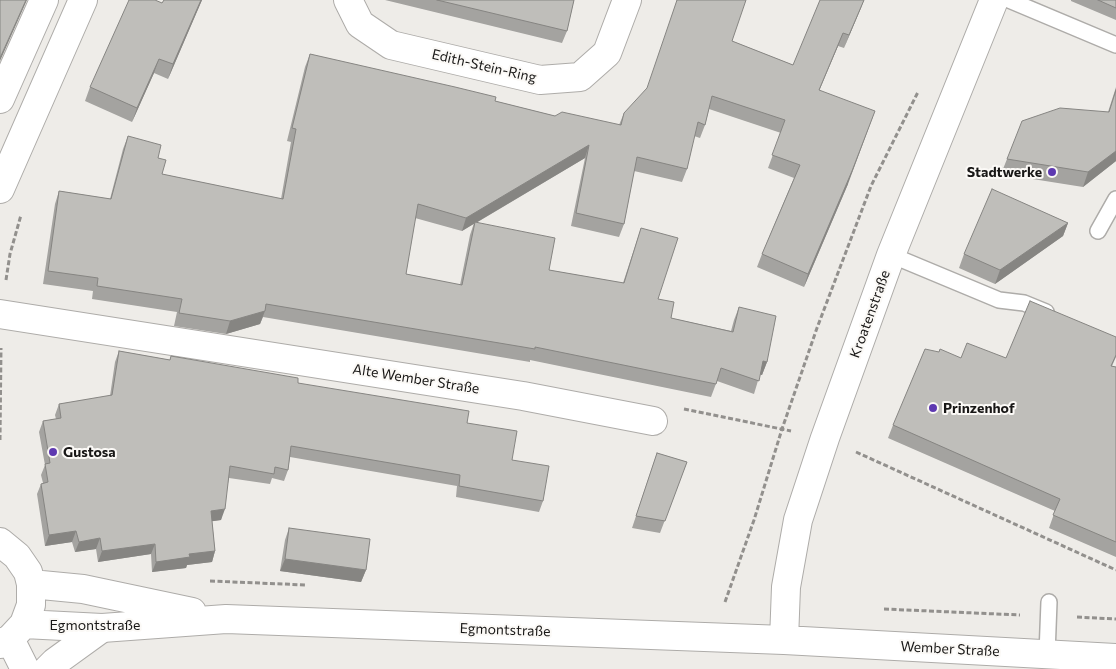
<!DOCTYPE html>
<html>
<head>
<meta charset="utf-8">
<style>
	body { margin:0 }
	canvas { display:block; background:#eeece8 }
</style>
</head>
<body>
<canvas width="1116" height="669"></canvas>
<script>
const context = document.querySelector('canvas').getContext('2d');
context.lineJoin = 'round';
const toPath = rows => new Path2D(rows.map(r => 'M' + r).join(''));
function strokePath(path, color, width, dash) { context.strokeStyle = color; context.lineWidth = width; context.lineCap = dash ? 'butt' : 'round'; context.setLineDash(dash || []); context.stroke(path); }
function paint(path, color) { context.fillStyle = color; context.fill(path, 'evenodd'); }
function drawText(font, color, halo, rows, align = 'center') {
  context.font = font + ' Commissioner,sans-serif'; context.lineWidth = 4; context.setLineDash([]); context.textBaseline = 'middle'; context.strokeStyle = halo; context.fillStyle = color; for (const [text, x, y, turn = 0] of rows) {
    context.save(); context.translate(x, y); context.rotate((+turn || 0) * Math.PI / 180); context.textAlign = isNaN(turn) ? turn : align; if (halo) context.strokeText(text, 0, 0); context.fillText(text, 0, 0); context.restore();
  }
}
const service = toPath([
	[1009,0,1116,45],
	[1098,231,1116,199],
	[891,255,999,300,1024,303,1046,312],
	[1047,654,1049,602]
]);
const minor = toPath([
	[348,0,360,24,391,45,540,80,580,77,607,53,627,0],
	[0,99,44,0],
	[0,189,83,0],
	[0,314,523,396,653,421],
	[10,639,25,669],
	[48,669,55,662,102,628]
]);
const tertiary = toPath([
	[0,542,17,556,28,572,31,584,31,605,24,624,10,639,0,644],
	[31,584,83,589,192,612],
	[24,624,102,628,226,619,784,640,1116,658],
	[784,640,786,587,798,520,825,438,891,255,994,0]
]);
strokePath(service, '#aeaca9', 18);
strokePath(minor, '#aeaca9', 30);
strokePath(tertiary, '#aeaca9', 30);
strokePath(toPath([
	[6,280,10,254,21,215],
	[684,409,791,431],
	[0,440,1,348],
	[856,452,1116,570],
	[210,581,306,585],
	[725,602,754,520,782,429,817,328,871,186,918,92],
	[884,609,1020,615],
	[1077,617,1116,619]
]), '#92908d', 3, [5, 2.5]);
strokePath(service, '#fff', 15);
strokePath(minor, '#fff', 28);
strokePath(tertiary, '#fff', 28);
paint(toPath([
	[164,0,202,0,168,79,154,73,132,122,85,101,90,87,162,3],
	[385,0,574,0,567,31,562,43],
	[864,0,844,48,838,46,819,90,848,184,804,287,757,267,762,254,794,178,768,168,781,133,709,109,705,125,700,138,694,136,687,169,682,182,634,171,624,224,619,237,571,226,585,158,476,223,549,270,623,283,641,228,658,299,671,318,731,331,734,320,739,307,767,362,762,375,760,374,754,394,717,381,711,397,530,360,530,362,263,317,260,324,226,334,174,326,177,312,92,299,93,291,43,284,55,204,59,191,110,199,123,149,128,136,158,158,162,174,281,199,291,142,287,141,305,67,310,54,495,101,555,116,619,125,624,113,732,41,793,65],
	[415,218,462,231,474,223,470,235,460,285,406,274],
	[1071,0,1116,0,1116,20,1071,1],
	[1116,87,1116,161,1083,187,1001,174,1007,159,1108,112],
	[1068,223,1063,236,995,284,959,268,964,254],
	[1116,337,1116,357,1112,366,1116,367,1116,557,1049,528,1055,511,888,438,893,425,961,358,1006,358],
	[119,351,170,360,171,356,298,383,467,423,512,460,543,501,539,512,456,497,457,486,290,457,288,470,284,481,272,478,270,484,229,478,221,520,212,521,215,551,212,562,187,565,186,568,152,572,151,554,98,562,96,549,75,552,72,542,45,546,37,494,41,484,43,483,41,475,45,465,39,432,43,421,56,419,55,415,59,404,110,396,115,362],
	[657,453,687,462,660,533,632,528],
	[289,528,366,570,361,582,280,571,285,540]
]), '#a4a3a0');
paint(toPath([
	[26,0,27,0,0,61,0,58],
	[201,0,202,0,168,79,173,64],
	[864,0,861,8,844,48,849,35],
	[843,33,838,46,814,103,819,90],
	[159,59,154,73,132,122,137,108],
	[875,111,848,184,804,287,808,274],
	[589,145,585,158,462,231,466,218],
	[1116,151,1116,161,1083,187,1088,172],
	[1068,223,1063,236,995,284,1000,270],
	[265,311,260,324,226,334,230,321],
	[763,361,767,362,762,375,758,374],
	[225,509,221,520,207,522,211,511],
	[76,531,72,542,45,546,49,535],
	[100,538,96,549,75,552,79,542],
	[155,544,151,554,98,562,102,551],
	[215,551,212,562,187,565,186,568,152,572,156,562,189,554],
	[285,559,366,570,361,582,280,571]
]), '#868582');
const building = toPath([
	[0,0,26,0,0,58,0,0],
	[129,0,155,0,162,3,164,0,201,0,173,64,159,59,137,108,90,87,129,0],
	[437,0,574,0,567,31,437,0],
	[677,0,746,0,732,41,793,65,820,0,864,0,849,35,843,33,819,90,875,111,852,171,808,274,762,254,800,165,772,155,785,120,712,96,705,125,698,122,687,169,637,157,624,224,576,213,589,145,466,218,418,204,406,274,462,285,475,222,555,238,549,270,624,283,641,228,678,238,658,299,674,302,671,318,733,332,739,307,776,316,767,362,763,361,759,381,721,368,716,384,535,347,535,349,266,304,265,311,230,321,179,313,182,299,97,286,98,278,48,271,59,191,111,199,128,136,161,145,158,158,166,160,162,174,283,199,296,129,292,128,310,54,455,87,496,97,495,101,555,116,562,112,621,125,624,113,647,88,677,0],
	[1098,0,1116,0,1116,8,1098,0],
	[1116,90,1116,151,1088,172,1007,159,1022,121,1060,108,1109,112,1116,90],
	[992,189,1068,223,1000,270,964,254,992,189],
	[1030,301,1116,337,1116,355,1111,366,1116,367,1116,542,1053,515,1060,499,893,425,925,349,939,352,940,349,961,358,967,343,1006,358,1030,301],
	[119,351,170,360,171,356,298,378,298,383,469,411,467,423,517,431,512,460,549,466,543,501,459,486,460,475,291,446,288,470,275,467,274,474,230,466,225,509,211,511,215,551,189,554,190,557,156,562,155,544,102,551,100,538,79,542,76,531,49,535,41,484,48,482,45,464,50,463,43,421,61,418,59,404,112,395,119,351],
	[657,453,687,462,665,521,636,516,657,453],
	[289,528,370,539,366,570,285,559,289,528]
]);
paint(building, '#bfbeba');
strokePath(building, '#868582', 1);
for (const [x, y, r, color] of [
	[1052,172,5,"#5e39b1"],
	[933,408,5,"#5e39b1"],
	[53,452,5,"#5e39b1"]
]) { const dot = new Path2D(); dot.arc(x, y, r, 0, 2 * Math.PI); context.fillStyle = color; context.fill(dot); strokePath(dot, '#fbf9f6', 2); }
drawText('14px', '#181716', '#fbf9f6', [
	["Edith-Stein-Ring",484,66,13],
	["Kroatenstraße",870,314,-70],
	["Alte Wember Straße",416,379,9],
	["Egmontstraße",95,625],
	["Egmontstraße",505,630,2],
	["Wember Straße",950,649,3]
]);
drawText('bold 14px', '#181716', '#fbf9f6', [
	["Stadtwerke",1042,172,"right"],
	["Prinzenhof",943,408],
	["Gustosa",63,452]
], 'left');
</script>
</body>
</html>
